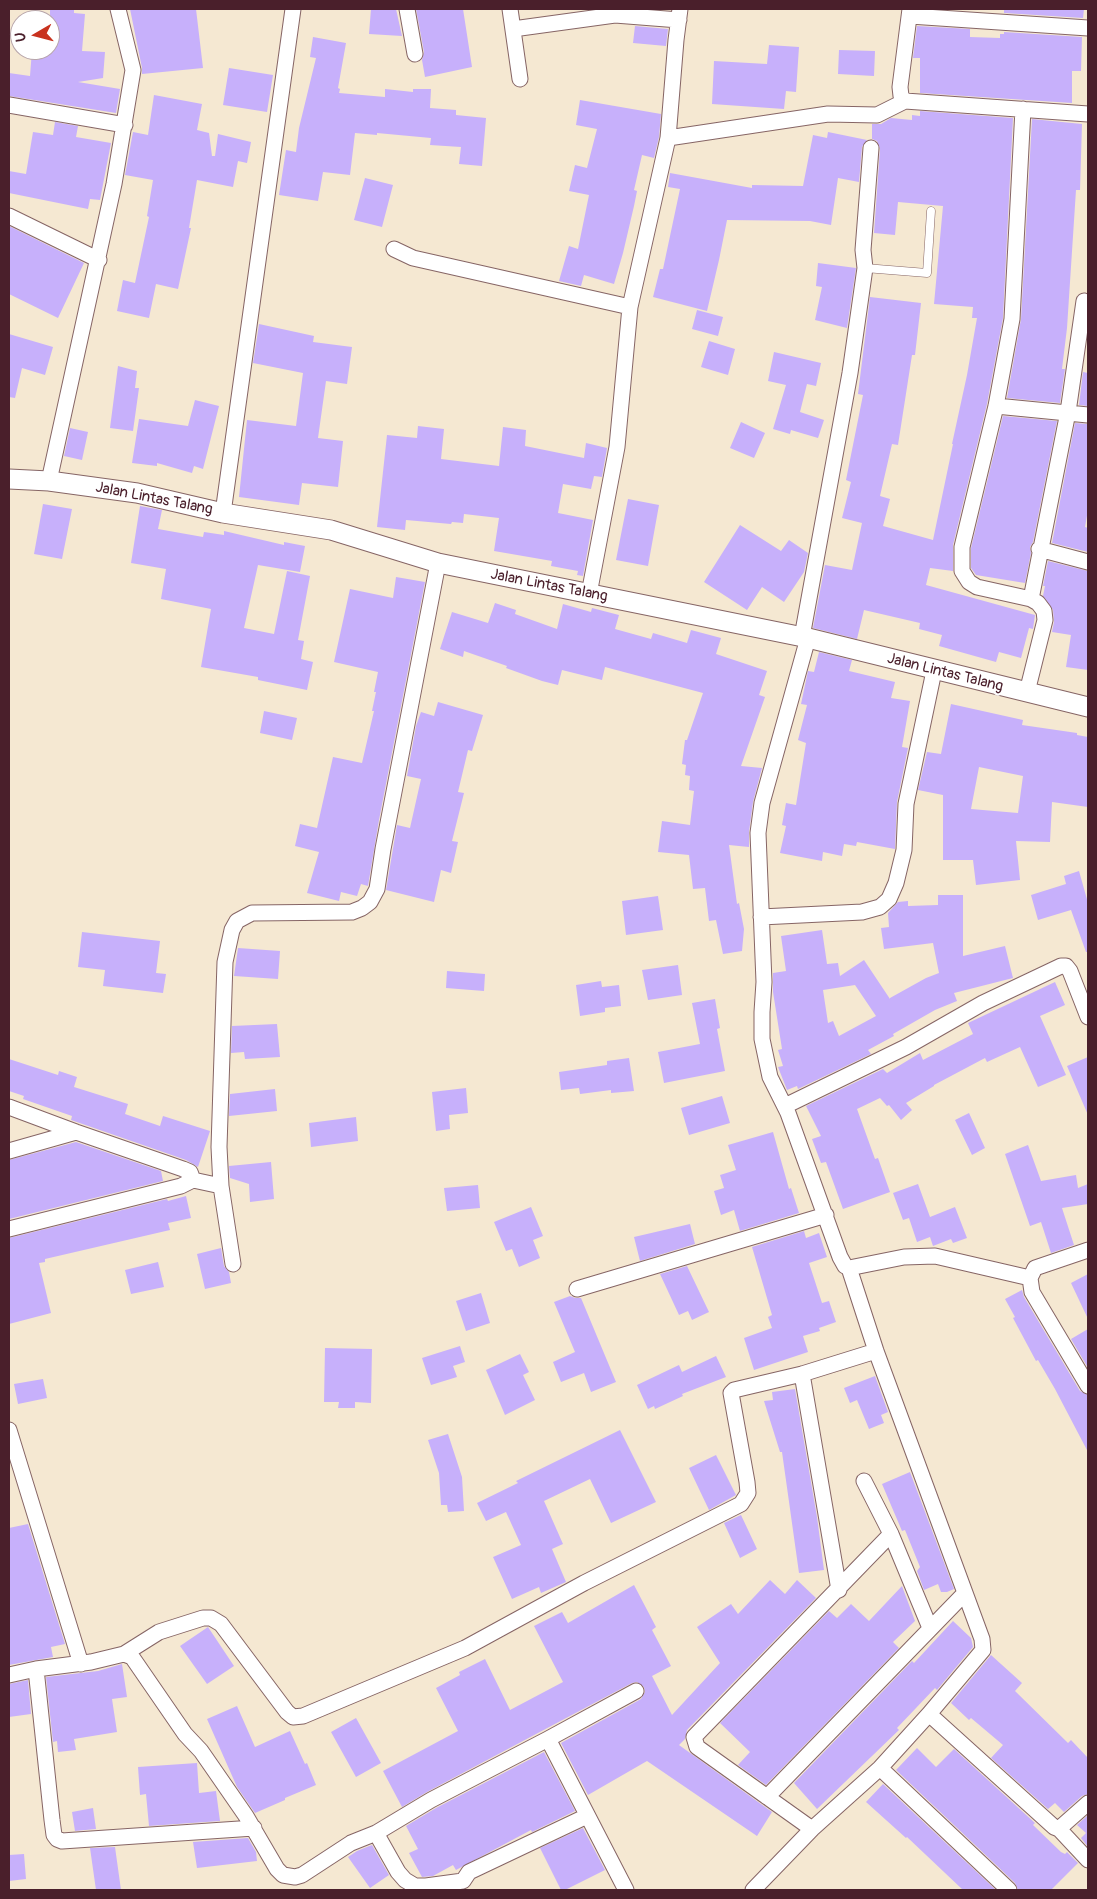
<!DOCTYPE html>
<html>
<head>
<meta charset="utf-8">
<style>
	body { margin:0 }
	#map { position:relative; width:1097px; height:1899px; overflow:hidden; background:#f5e8d2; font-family:Pangolin,sans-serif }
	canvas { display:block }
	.frame { position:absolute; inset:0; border:10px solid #4a1f2b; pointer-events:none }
	.north { position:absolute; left:10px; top:10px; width:50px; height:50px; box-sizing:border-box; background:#fff; border:1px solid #b7a5aa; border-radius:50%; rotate:262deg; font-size:14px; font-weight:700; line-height:20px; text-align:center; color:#4a1f2b }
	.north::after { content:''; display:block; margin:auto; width:18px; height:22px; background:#c8321e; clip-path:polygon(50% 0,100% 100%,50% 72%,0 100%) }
</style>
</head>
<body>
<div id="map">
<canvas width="1097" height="1899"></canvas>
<div class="frame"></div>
<div class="north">U</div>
</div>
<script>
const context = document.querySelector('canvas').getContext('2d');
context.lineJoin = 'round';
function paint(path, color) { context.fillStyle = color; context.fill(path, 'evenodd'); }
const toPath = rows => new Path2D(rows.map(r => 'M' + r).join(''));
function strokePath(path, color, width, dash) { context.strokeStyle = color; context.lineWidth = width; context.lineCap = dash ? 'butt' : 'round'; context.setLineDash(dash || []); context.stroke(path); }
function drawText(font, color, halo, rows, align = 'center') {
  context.font = font + ' Pangolin,sans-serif'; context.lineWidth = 4.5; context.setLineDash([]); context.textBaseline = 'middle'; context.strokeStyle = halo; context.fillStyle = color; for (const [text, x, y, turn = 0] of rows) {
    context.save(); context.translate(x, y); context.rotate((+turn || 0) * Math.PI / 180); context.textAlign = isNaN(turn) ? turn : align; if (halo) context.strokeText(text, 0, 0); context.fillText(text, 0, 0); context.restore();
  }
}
paint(toPath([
	[50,9,74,9,74,13,85,14,82,51,105,52,103,78,78,82,120,89,116,113,9,96,9,73,30,76,32,50,50,50],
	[130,9,196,9,203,68,142,74,142,68],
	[371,9,396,9,402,36,369,34],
	[416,9,463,9,472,67,425,77,422,60,424,52],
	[1004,9,1084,9,1083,18,1004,13],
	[635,26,668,29,666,46,633,43],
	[917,26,970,29,970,37,1000,38,1000,34,1004,34,1004,32,1082,37,1081,71,1072,71,1072,103,920,93,920,58,913,58],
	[313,37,346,43,338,88,340,89,339,93,385,97,385,89,413,92,413,89,431,89,430,108,456,110,456,115,486,118,482,166,459,164,461,147,430,145,431,138,377,133,377,135,355,133,350,175,323,172,318,201,279,195,286,150,296,152,299,128,316,58,310,57],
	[769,45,799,47,796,92,786,91,784,109,712,104,714,61,767,64],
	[839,50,875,51,874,76,838,74],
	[229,68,273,75,267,112,223,105],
	[154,95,202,104,197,130,209,133,212,156,215,156,218,134,251,142,247,163,238,161,233,187,197,180,189,228,191,228,178,289,156,284,149,318,117,311,123,280,135,283,149,217,147,216,153,180,125,175,133,132,148,135],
	[580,100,661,114,659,137,654,158,642,155,634,190,637,191,634,206,623,253,614,284,584,275,581,286,559,281,569,246,578,249,589,195,569,191,575,165,587,168,597,129,576,125],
	[920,111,1013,118,1003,318,987,404,953,545,953,571,930,568,926,585,1035,615,1033,629,1029,628,1021,658,999,652,996,662,939,646,942,635,919,629,920,623,864,610,857,639,813,628,825,565,852,570,862,523,842,518,851,482,846,480,863,395,858,394,870,297,921,303,915,355,912,355,898,445,892,444,880,496,890,499,883,526,933,540,953,444,952,444,967,375,977,318,972,318,973,307,934,304,943,206,898,202,895,235,874,233,880,149,877,141,872,139,872,124,881,124,891,118,912,120,912,115,920,116],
	[1032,119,1082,124,1080,190,1076,190,1067,328,1062,369,1065,369,1060,403,1007,398,1021,319],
	[55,122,78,126,76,137,111,143,100,200,90,199,88,209,9,193,9,171,26,174,33,132,53,135],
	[828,132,867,140,862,147,859,182,838,178,831,225,810,221,727,220,719,260,707,311,653,297,660,269,663,269,680,189,668,187,670,173,752,188,752,185,803,186,813,135,827,138],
	[365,178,393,185,382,227,354,220],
	[9,226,84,263,58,318,9,294],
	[818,263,856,268,847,328,815,320,822,287,816,286],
	[697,310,723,317,718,336,692,329],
	[259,324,314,336,313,342,352,347,347,384,326,381,318,438,343,441,338,487,302,483,299,505,239,497,247,420,296,426,303,373,253,363],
	[9,334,53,347,45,375,22,368,15,398,9,397],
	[709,341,735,349,728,375,701,367],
	[774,352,821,363,816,386,807,384,800,412,824,420,818,438,791,430,790,434,773,429,786,385,768,381],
	[118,366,137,371,135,388,139,388,133,431,110,428],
	[1083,372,1088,373,1088,406,1079,405],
	[195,400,219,406,203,469,194,466,192,473,157,463,157,466,132,463,139,419,188,426],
	[1003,416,1057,421,1033,542,1030,547,1031,553,1025,583,976,575,971,568,971,548],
	[741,422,765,433,754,458,730,448],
	[1075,423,1088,424,1088,510,1085,527,1088,528,1088,552,1052,543],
	[418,426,444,429,441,459,499,466,503,427,526,430,525,446,584,458,586,443,607,448,602,477,594,476,591,489,563,484,558,513,593,520,583,576,577,575,578,571,551,566,552,561,494,551,499,518,464,514,463,523,452,522,451,524,406,520,405,530,377,527,387,435,417,438],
	[70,428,88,432,82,460,64,456],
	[628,499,659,505,648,566,616,560],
	[43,504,72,509,62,559,34,554],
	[140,506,162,510,158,529,203,537,204,532,224,535,224,531,284,545,284,542,305,546,300,572,258,565,244,628,274,634,287,571,310,576,298,640,304,641,301,659,313,662,307,690,258,680,258,677,201,667,211,609,161,599,166,569,131,563],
	[740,525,781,551,789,540,808,553,804,572,784,602,762,587,747,610,704,582],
	[1048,561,1088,571,1088,670,1066,667,1071,635,1052,632,1054,622,1053,610,1043,596,1045,586,1043,586],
	[396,577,425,582,379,820,368,886,361,884,357,896,341,892,339,901,307,893,319,852,295,846,300,824,317,828,333,757,362,763,374,711,372,711,376,692,374,692,378,672,334,662,350,589,393,598],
	[495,603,516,610,515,614,557,629,563,604,591,612,592,608,619,615,615,629,651,639,653,633,687,643,691,630,721,638,716,654,767,671,759,695,765,697,741,766,762,768,753,802,749,832,749,847,729,845,737,904,739,903,744,929,742,951,723,954,716,920,709,921,705,888,693,889,689,855,658,852,662,821,690,825,694,791,689,790,690,776,685,775,686,765,682,764,685,740,687,740,703,693,605,667,602,680,562,670,558,685,542,681,506,668,507,666,464,651,463,657,440,649,452,612,488,623],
	[819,652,852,660,849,671,895,682,891,698,910,701,902,747,908,748,897,802,895,849,857,842,856,846,844,844,842,856,823,852,822,861,780,853,786,826,782,825,786,803,796,805,806,743,798,740,807,705,801,704,808,671,814,672],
	[438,702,483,715,472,751,468,750,458,792,464,793,452,841,458,842,451,873,441,870,434,902,386,890,397,825,410,828,421,779,407,776,416,726,421,712,434,716],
	[951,704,1023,720,1022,725,1077,733,1077,735,1088,737,1088,807,1052,802,1050,842,1016,841,1020,880,976,885,973,860,943,860,943,795,918,790,927,752,941,754],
	[979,767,1023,776,1018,813,971,809],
	[264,711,297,718,292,740,260,733],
	[1079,871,1088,903,1088,952,1086,952,1071,910,1038,920,1031,895,1066,884,1064,876],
	[938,895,963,895,963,956,1005,946,1013,978,954,993,957,1001,935,1010,893,1034,894,1036,868,1050,871,1054,798,1089,797,1086,787,1090,778,1067,783,1066,778,1050,782,1049,773,992,773,973,786,971,781,936,822,930,827,964,838,963,840,976,864,960,890,999,890,998,926,978,939,973,933,943,884,949,881,928,889,927,888,913,898,902,908,901,908,906,938,905],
	[855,985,876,1016,839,1036,833,1021,828,1023,823,990],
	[658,896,663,930,626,935,622,901],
	[82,932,160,941,156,973,166,974,163,993,103,986,105,970,78,967],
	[238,948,280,951,278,979,234,976],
	[678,965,682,995,648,1000,642,970],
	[447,971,485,974,484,991,446,988],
	[601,981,602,987,619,985,621,1006,605,1008,605,1012,580,1016,576,985],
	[1055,982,1065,1005,1040,1016,1066,1075,1038,1087,1020,1047,987,1062,985,1058,934,1085,934,1086,906,1103,912,1110,901,1120,889,1105,887,1106,880,1098,857,1109,875,1159,878,1158,890,1192,843,1209,826,1162,821,1163,812,1139,821,1136,806,1106,883,1069,887,1073,920,1053,923,1060,973,1034,968,1023],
	[715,999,720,1028,717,1029,725,1071,664,1083,658,1052,700,1044,692,1003],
	[277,1024,280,1057,245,1059,244,1052,231,1053,232,1026],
	[1088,1057,1088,1115,1067,1066],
	[629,1058,634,1091,611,1093,611,1090,580,1094,579,1088,561,1090,559,1072,607,1065,607,1061],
	[9,1059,58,1075,59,1071,77,1077,74,1087,128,1104,125,1114,160,1126,163,1116,210,1131,198,1167,186,1160,71,1120,72,1116,23,1099,24,1096,9,1091],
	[466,1088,468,1113,449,1115,450,1129,436,1131,432,1092],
	[275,1089,277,1111,229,1116,230,1094],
	[722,1096,730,1123,689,1135,681,1108],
	[969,1113,985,1148,972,1155,955,1120],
	[356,1117,358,1141,311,1147,309,1123],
	[773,1132,789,1189,791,1188,799,1213,740,1231,734,1210,721,1215,714,1191,724,1188,720,1175,736,1170,728,1145],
	[76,1142,161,1171,163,1181,9,1219,9,1160],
	[1028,1145,1041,1181,1076,1175,1078,1188,1088,1184,1088,1204,1062,1208,1074,1245,1051,1253,1041,1222,1030,1226,1005,1154],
	[271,1162,274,1199,250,1202,249,1184,230,1178,229,1166],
	[918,1184,930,1217,955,1207,967,1238,953,1243,951,1239,933,1246,930,1237,917,1242,909,1218,903,1220,893,1193],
	[478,1185,480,1208,447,1211,444,1188],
	[186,1196,191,1218,168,1223,170,1230,45,1259,45,1262,39,1263,51,1313,9,1324,9,1238,167,1199,168,1201],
	[531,1207,543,1236,533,1240,540,1258,519,1267,512,1249,506,1251,494,1222],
	[690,1224,695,1244,640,1261,634,1237],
	[804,1231,806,1238,819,1233,827,1257,809,1263,822,1303,829,1301,836,1322,819,1328,820,1331,803,1336,808,1352,754,1370,744,1338,772,1328,768,1317,772,1315,752,1247],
	[221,1248,224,1266,229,1272,231,1283,205,1289,197,1254],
	[158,1262,164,1287,131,1294,125,1270],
	[687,1266,709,1312,692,1320,688,1311,679,1315,660,1274],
	[1088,1274,1088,1319,1071,1283],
	[1022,1290,1024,1297,1080,1391,1088,1395,1088,1452,1055,1389,1038,1360,1036,1361,1013,1318,1015,1317,1005,1299],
	[481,1293,490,1323,466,1331,456,1301],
	[570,1296,575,1298,581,1298,616,1382,591,1392,584,1373,561,1382,553,1362,575,1352,554,1302],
	[1088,1329,1088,1368,1071,1339],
	[460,1346,465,1362,453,1366,457,1377,431,1385,422,1358],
	[325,1348,372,1349,371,1403,355,1402,355,1408,338,1408,339,1402,324,1402],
	[520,1354,529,1372,523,1375,535,1400,505,1415,486,1370],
	[716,1356,726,1377,682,1394,683,1396,655,1409,654,1406,648,1409,637,1385,679,1365,682,1372],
	[875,1376,888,1412,881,1415,884,1423,869,1429,857,1400,850,1403,844,1388],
	[43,1379,47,1398,18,1404,14,1384],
	[795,1389,817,1517,824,1570,799,1573,782,1452,780,1452,764,1401,773,1400,772,1392],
	[620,1430,656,1502,611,1523,590,1479,544,1501,563,1544,552,1549,566,1582,541,1593,539,1587,512,1599,493,1557,521,1545,506,1512,486,1521,477,1503,518,1483,516,1481],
	[448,1434,462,1477,464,1511,448,1512,447,1505,441,1505,439,1473,428,1440],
	[716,1455,736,1495,709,1510,689,1468],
	[910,1472,954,1589,947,1592,941,1592,938,1584,924,1590,917,1571,920,1567,905,1530,902,1531,882,1484],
	[741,1515,757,1549,740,1558,724,1523],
	[28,1524,65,1644,51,1647,53,1657,9,1665,9,1528],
	[770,1580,785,1594,797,1580,816,1598,687,1730,685,1739,679,1745,772,1812,757,1836,647,1761,588,1795,561,1743,641,1699,645,1692,644,1687,637,1682,632,1683,427,1792,402,1807,383,1771,458,1731,436,1688,460,1675,459,1672,485,1659,510,1710,563,1682,534,1626,562,1612,568,1623,634,1585,656,1627,652,1630,671,1666,652,1676,672,1715,720,1663,697,1627,731,1604,738,1614],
	[902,1586,915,1621,893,1642,899,1648,766,1785,738,1765,750,1752,720,1723,829,1611,837,1618,851,1604,869,1621],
	[953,1621,971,1638,973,1647,937,1690,935,1688,897,1728,899,1730,817,1809,794,1783,912,1661,914,1663],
	[208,1627,234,1666,207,1684,180,1646],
	[991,1655,1022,1683,1015,1691,1068,1743,1071,1740,1088,1758,1088,1794,1082,1796,1064,1812,1055,1803,1048,1809,991,1758,1003,1745,971,1718,969,1720,951,1703],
	[122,1664,127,1697,112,1699,117,1732,74,1739,76,1750,58,1752,57,1741,53,1742,46,1677,98,1671],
	[28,1680,31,1714,9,1717,9,1684],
	[237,1706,255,1747,290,1731,305,1764,307,1763,316,1785,285,1798,285,1800,255,1813,237,1787,207,1719],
	[356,1718,381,1763,356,1777,331,1732],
	[917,1748,936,1767,954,1749,1035,1823,1033,1825,1061,1852,1065,1854,1067,1852,1078,1863,1051,1890,1018,1890,1015,1883,896,1770],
	[544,1752,575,1811,532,1832,531,1830,456,1870,453,1865,433,1876,422,1877,409,1853,418,1849,406,1826,436,1808],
	[197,1763,199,1793,216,1791,220,1821,149,1826,146,1794,140,1795,138,1767],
	[883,1784,996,1890,963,1890,907,1837,906,1838,866,1802],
	[93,1808,96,1829,75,1831,72,1812],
	[1088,1815,1088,1847,1081,1838,1086,1833,1077,1825],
	[583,1828,605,1870,565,1890,561,1890,540,1848],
	[248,1838,256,1852,257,1861,197,1868,193,1842],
	[372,1845,389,1875,370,1888,348,1857,357,1851],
	[115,1847,121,1890,96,1890,90,1848],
	[24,1854,26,1879,9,1881,9,1855]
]), '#c7b0fb');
const service = toPath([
	[865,268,927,273,931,211]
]);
const minor = toPath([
	[407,9,415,54],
	[510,9,520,79],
	[910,9,900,87,901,96,905,101,1088,114],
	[910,16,1088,28],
	[513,29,615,15,679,20],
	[9,105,125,125],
	[1023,109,1012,319,996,406,962,547,962,571,969,582,977,587,1031,599,1038,603,1044,611,1045,620,1027,692],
	[668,138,828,114,877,115,905,101],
	[9,216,99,260],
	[394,249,413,258,630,307],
	[996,406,1088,415],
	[49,481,114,184,133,70,118,9],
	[223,513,293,9],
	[1039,549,1088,562],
	[589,594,617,447,630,307,668,138,676,40,680,9],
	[1031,599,1068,412,1084,301],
	[802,637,850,373,865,268,863,250,871,148],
	[808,638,762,803,758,833,764,982,762,1012,762,1039,770,1077,788,1113,840,1257,845,1266,849,1268,904,1257,935,1256,1030,1278],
	[761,917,862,912,880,907,889,899,896,883,904,850,906,804,934,671],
	[785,1106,906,1047,983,1003,1061,966,1066,966,1070,971,1088,1017],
	[9,1107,76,1132,183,1169,190,1172,193,1180],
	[9,1151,76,1132],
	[9,1229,181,1186,193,1180,221,1186],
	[1088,1250,1035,1268,1030,1278,1032,1292,1088,1386],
	[233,1264,221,1186,219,1147,225,962,232,930,237,921,252,913,352,912,362,908,370,902,377,889,383,849,438,563],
	[577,1289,826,1215],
	[802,1374,839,1590],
	[9,1430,81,1664],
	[864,1481,891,1534,930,1628],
	[124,1654,132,1657,185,1734,201,1751,246,1816,277,1869,283,1875,295,1877,302,1875,351,1843,376,1833,431,1800,548,1739,636,1691],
	[36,1669,52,1820,54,1835,57,1839,62,1841,254,1828],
	[9,1675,36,1669,91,1662,124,1654,159,1632,203,1618,211,1618,221,1624,287,1712,293,1717,303,1716,465,1648,584,1583,741,1504,748,1493,747,1482,731,1393,734,1390,802,1374,876,1351],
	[929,1714,1054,1827,1059,1829,1062,1826,1088,1803],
	[548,1739,626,1890],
	[880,1768,1009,1890],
	[767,1797,965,1593],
	[812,1829,697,1747,694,1737,891,1534],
	[1059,1829,1088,1860],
	[376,1833,398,1872,405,1880,415,1886,426,1886,463,1881,469,1872,587,1816],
	[753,1890,812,1829,880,1768,929,1714,983,1650,982,1639,876,1351,849,1268]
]);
const tertiary = toPath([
	[9,479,49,481,137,493,223,513,331,530,438,563,808,638,1088,707]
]);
strokePath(service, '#866565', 9);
strokePath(minor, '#866565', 17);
strokePath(tertiary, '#866565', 21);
strokePath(service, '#fff', 8);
strokePath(minor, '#fff', 15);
strokePath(tertiary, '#fff', 19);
drawText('15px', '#4a1f2b', '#fff', [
	["Jalan Lintas Talang",154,499,11],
	["Jalan Lintas Talang",549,586,11],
	["Jalan Lintas Talang",945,673,14]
]);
</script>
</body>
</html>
